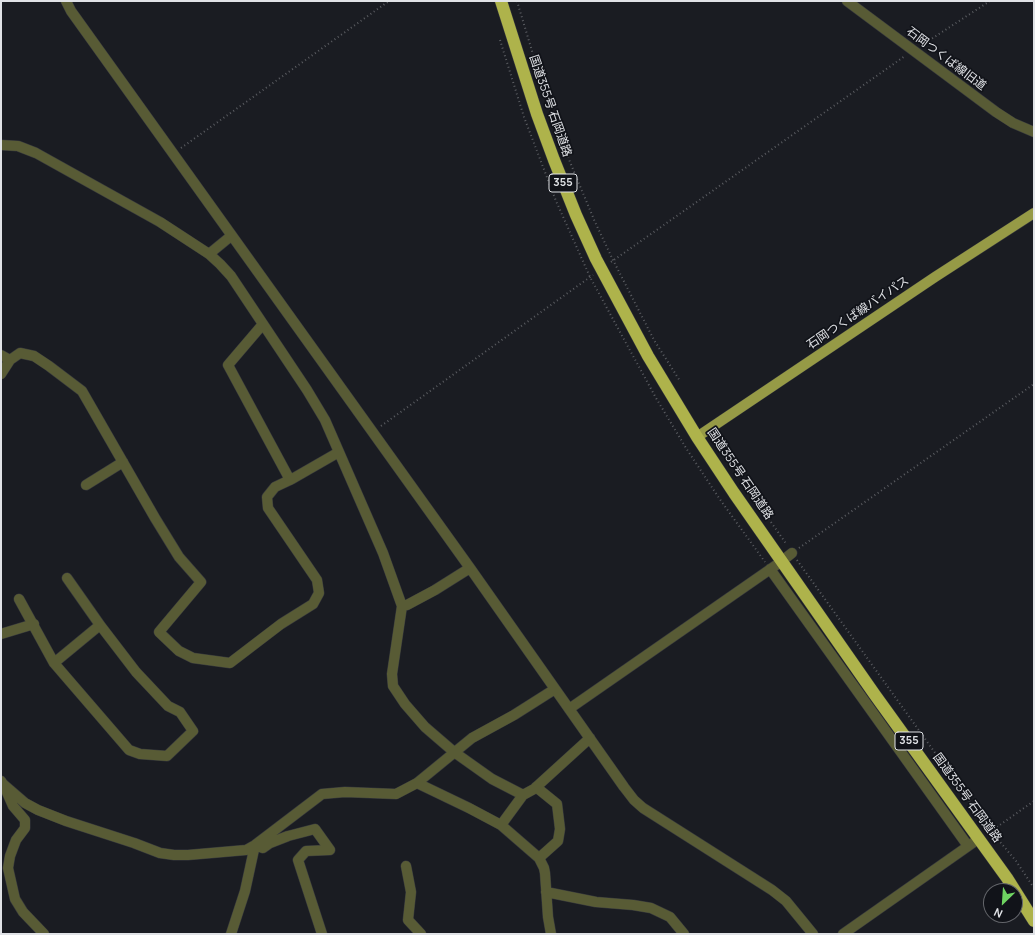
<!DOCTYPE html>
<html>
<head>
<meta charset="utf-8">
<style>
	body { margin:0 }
	#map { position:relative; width:1035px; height:935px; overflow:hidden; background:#1a1c22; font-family:Manrope,sans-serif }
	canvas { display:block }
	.frame { position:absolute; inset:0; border:2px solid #e0e2e6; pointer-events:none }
	.north { position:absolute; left:983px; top:883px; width:40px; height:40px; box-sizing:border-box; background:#111319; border:1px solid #64666b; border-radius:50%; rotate:205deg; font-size:11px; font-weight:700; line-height:16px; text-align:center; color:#e0e2e6 }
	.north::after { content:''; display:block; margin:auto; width:14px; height:18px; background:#6ed361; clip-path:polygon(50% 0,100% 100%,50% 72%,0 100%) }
</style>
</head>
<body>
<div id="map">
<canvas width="1035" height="935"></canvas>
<div class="frame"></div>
<div class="north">N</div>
</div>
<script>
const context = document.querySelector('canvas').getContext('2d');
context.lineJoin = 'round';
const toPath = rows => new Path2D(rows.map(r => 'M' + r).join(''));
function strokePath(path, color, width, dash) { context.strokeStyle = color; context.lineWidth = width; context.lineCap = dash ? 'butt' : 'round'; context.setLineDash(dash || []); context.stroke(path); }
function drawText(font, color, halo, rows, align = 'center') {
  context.font = font + ' Manrope,"Noto Sans JP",sans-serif'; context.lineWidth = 3.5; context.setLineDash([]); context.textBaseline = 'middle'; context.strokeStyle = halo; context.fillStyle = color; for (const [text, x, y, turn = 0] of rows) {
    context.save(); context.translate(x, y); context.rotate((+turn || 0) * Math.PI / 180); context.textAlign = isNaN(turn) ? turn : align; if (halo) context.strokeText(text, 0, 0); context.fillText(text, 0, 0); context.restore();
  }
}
const minor = toPath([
	[66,1,71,11,470,568,624,787,634,800,643,808,772,890,786,901,813,934],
	[847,1,996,112,1013,123,1034,132],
	[1,145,18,146,36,153,160,222,209,254,220,264,231,276,307,390,325,420,383,553,402,606,392,674,393,686,405,704,425,727,454,752,492,779,523,795,534,789,590,738],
	[209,254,231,236],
	[263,324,228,365,290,480],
	[1,355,10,360],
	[1,374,10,360,20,353,34,356,49,366,82,391,155,518,179,557,201,582,159,632,179,651,193,658,230,663,281,624,313,604,319,593,317,580,268,508,267,497,275,487,292,479,339,452],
	[86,485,123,462],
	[770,569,968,846],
	[19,599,54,663,129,750,140,754,167,756,193,731,180,712,168,706,136,672,100,625,67,578],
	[402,606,407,605,435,590,470,568],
	[1,634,34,624],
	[54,663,100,625],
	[569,709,782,561,792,553],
	[1,781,3,784,25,803,38,810,66,821,134,843,160,853,174,855,188,855,246,850,255,845,322,794,345,792,396,794,417,783,472,738,514,715,555,689],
	[417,783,469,808,501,825,539,858,544,868,545,873,548,917,551,934],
	[536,787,557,804,560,829,558,841,539,858],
	[5,788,13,806,25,820,25,828,16,840,10,856,8,868,15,899,23,912,44,934],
	[501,825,523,795],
	[406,866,411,892,408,920,421,934],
	[546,892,596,902,633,905,651,908,670,917,684,934],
	[231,934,245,891,255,845,263,848,270,843,288,836,315,829,330,850,306,851,298,860,322,934],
	[843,934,974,842]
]);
const major = toPath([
	[697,437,935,277,1034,213]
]);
const highway = toPath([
	[501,1,537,114,554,160,576,215,596,259,648,356,697,437,734,493,875,695,1007,878,1034,921]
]);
strokePath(minor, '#36383d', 11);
strokePath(major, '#36383d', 11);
strokePath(highway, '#36383d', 13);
strokePath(toPath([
	[517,1,544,91,570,162,595,222,613,260,654,340,680,381],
	[500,40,524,117,556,201,590,277,656,398,686,448,719,498,765,562],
	[922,45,990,1],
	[181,148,389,1],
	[611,262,905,56],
	[381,426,593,275],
	[731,454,732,462,734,469,787,545],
	[799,548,1034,384],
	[797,560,991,831,1016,861,1034,888],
	[987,834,1034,801]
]), '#5b5d62', 2, [1, 3]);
strokePath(minor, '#585b35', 10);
strokePath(major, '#969a46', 10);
strokePath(highway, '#aeb34b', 12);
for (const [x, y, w] of [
	[563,183,28],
	[909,741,28]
]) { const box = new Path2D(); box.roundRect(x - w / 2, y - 9, w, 18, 3); context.fillStyle = '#111319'; context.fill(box); strokePath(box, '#e0e2e6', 1); }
drawText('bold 11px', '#e0e2e6', null, [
	["355",563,183],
	["355",909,741]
]);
drawText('12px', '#e0e2e6', '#111319', [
	["石岡つくば線旧道",946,59,37],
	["国道355号 石岡道路",550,106,71],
	["石岡つくば線バイパス",858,313,-34],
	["国道355号 石岡道路",740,474,56],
	["国道355号 石岡道路",967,798,54]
]);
</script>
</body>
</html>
